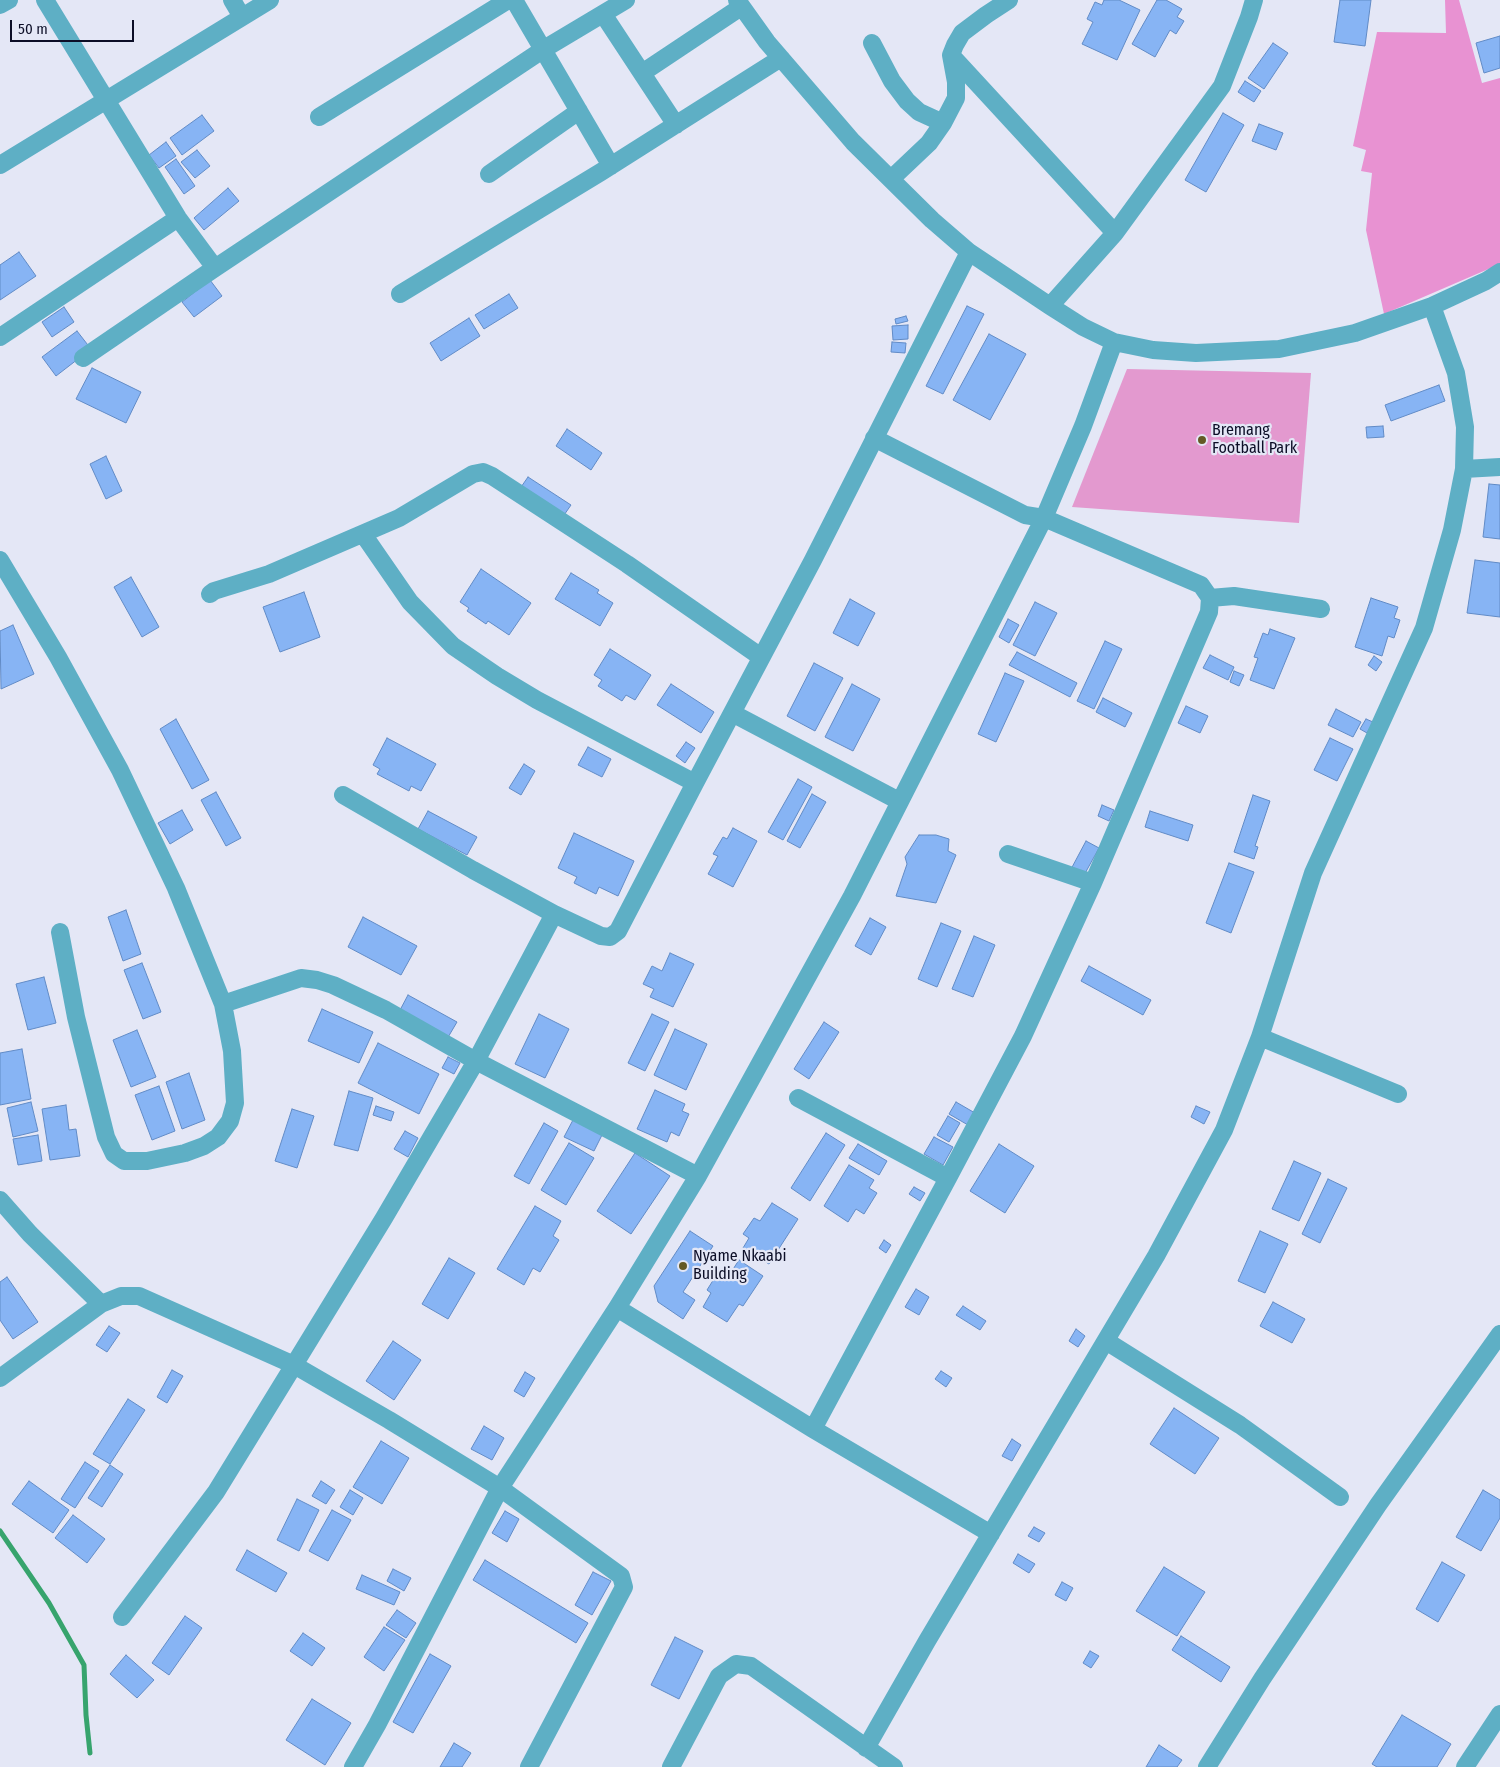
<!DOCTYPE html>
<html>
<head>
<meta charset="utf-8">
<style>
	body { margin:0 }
	#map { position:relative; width:1500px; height:1767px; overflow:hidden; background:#e4e7f6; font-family:"Fira Sans Condensed",sans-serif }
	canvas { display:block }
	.scale { position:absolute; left:10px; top:20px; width:124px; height:22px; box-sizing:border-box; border:2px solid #0c0e27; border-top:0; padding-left:6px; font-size:15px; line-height:18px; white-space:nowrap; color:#0c0e27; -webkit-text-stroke:4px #e4e7f6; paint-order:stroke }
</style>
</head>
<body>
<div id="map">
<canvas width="1500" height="1767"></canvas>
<div class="scale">50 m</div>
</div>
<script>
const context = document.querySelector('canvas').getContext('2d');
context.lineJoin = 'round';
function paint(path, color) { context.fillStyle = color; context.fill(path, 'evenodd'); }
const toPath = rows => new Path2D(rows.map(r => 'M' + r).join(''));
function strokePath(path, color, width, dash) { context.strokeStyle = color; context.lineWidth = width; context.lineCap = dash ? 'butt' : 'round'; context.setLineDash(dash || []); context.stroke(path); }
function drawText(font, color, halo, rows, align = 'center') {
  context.font = font + ' "Fira Sans Condensed",sans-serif'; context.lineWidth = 4.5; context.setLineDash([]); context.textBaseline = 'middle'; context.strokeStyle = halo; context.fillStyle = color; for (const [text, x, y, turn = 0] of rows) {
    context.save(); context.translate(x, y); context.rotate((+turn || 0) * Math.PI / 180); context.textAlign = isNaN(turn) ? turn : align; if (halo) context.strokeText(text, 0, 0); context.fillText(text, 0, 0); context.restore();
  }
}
paint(toPath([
	[1127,369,1311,373,1299,523,1072,507]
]), '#e399cf');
paint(toPath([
	[1445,0,1459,0,1482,83,1500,78,1500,264,1384,314,1366,230,1372,173,1361,171,1366,150,1353,146,1377,32,1446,33]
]), '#e892d2');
strokePath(toPath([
	[0,1531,49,1603,84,1665,86,1715,90,1753]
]), '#37a46d', 5);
const building = toPath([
	[1104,0,1119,0,1140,10,1117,60,1082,44,1093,22,1087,19,1095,2,1102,5,1104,0],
	[1157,0,1166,0,1182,9,1177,17,1184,21,1176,34,1170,30,1155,57,1132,44,1157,0],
	[1340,0,1371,0,1365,46,1334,42,1340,0],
	[1500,36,1500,68,1484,73,1476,43,1500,36],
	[1273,43,1288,53,1264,89,1248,78,1273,43],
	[1245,81,1261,91,1254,102,1238,92,1245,81],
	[1223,113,1244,125,1206,192,1185,180,1223,113],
	[202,115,214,131,182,155,170,138,202,115],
	[1259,124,1283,133,1276,150,1252,141,1259,124],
	[166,142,176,156,159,168,149,155,166,142],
	[197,150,210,166,195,178,181,162,197,150],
	[176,159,195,186,184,194,165,167,176,159],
	[228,188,239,201,204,230,194,218,228,188],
	[19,252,36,276,0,300,0,265,19,252],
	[210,280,222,296,194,317,182,302,210,280],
	[509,294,518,308,484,329,475,315,509,294],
	[967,306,984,314,943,394,926,386,967,306],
	[64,307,74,322,52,337,42,322,64,307],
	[906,316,908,321,896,324,895,319,906,316],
	[469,318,480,336,441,361,430,343,469,318],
	[908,325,908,339,893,340,892,326,908,325],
	[77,331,91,349,56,376,42,357,77,331],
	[989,334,1026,354,990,420,953,400,989,334],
	[892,342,906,343,905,353,891,352,892,342],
	[92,368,141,392,126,423,76,399,92,368],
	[1439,385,1445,401,1391,421,1385,405,1439,385],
	[1383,426,1384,437,1367,438,1366,427,1383,426],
	[567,429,602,453,591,470,556,446,567,429],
	[106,456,122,491,106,499,90,464,106,456],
	[528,477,571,505,562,518,519,490,528,477],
	[1489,484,1500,485,1500,539,1483,537,1489,484],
	[1475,560,1500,563,1500,617,1467,613,1475,560],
	[481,569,531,603,509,635,488,621,486,624,467,611,469,608,460,602,481,569],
	[571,573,599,590,597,593,613,603,600,626,555,599,571,573],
	[131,577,159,627,142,637,114,587,131,577],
	[304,592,320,637,280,652,263,607,304,592],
	[1371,598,1398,607,1394,618,1400,620,1394,638,1388,636,1382,656,1355,647,1371,598],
	[850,599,875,613,858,646,833,633,850,599],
	[1035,602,1057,613,1035,656,1013,645,1035,602],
	[1008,619,1019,625,1009,643,999,637,1008,619],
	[13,625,34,674,1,689,0,631,13,625],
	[1270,629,1295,638,1274,689,1250,680,1258,658,1254,657,1263,633,1268,635,1270,629],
	[1105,641,1122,649,1094,709,1077,701,1105,641],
	[610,649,651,675,635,700,626,695,622,701,598,686,602,680,594,675,610,649],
	[1017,652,1077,683,1070,697,1009,665,1017,652],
	[1210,655,1234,667,1228,680,1203,668,1210,655],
	[1374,656,1382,662,1376,671,1368,665,1374,656],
	[814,663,843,678,815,731,787,716,814,663],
	[1234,671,1244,675,1239,686,1230,682,1234,671],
	[1005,673,1024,681,996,742,978,734,1005,673],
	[671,684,714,712,701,733,657,705,671,684],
	[852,684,880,699,853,751,825,737,852,684],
	[1103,698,1132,713,1125,727,1096,712,1103,698],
	[1186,706,1208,716,1200,733,1178,723,1186,706],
	[1336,709,1361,722,1353,737,1328,725,1336,709],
	[176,719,209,780,192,789,160,729,176,719],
	[1366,719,1373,722,1367,733,1360,729,1366,719],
	[387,738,436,764,421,791,411,786,409,791,377,774,380,769,373,765,387,738],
	[1330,738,1353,749,1337,781,1314,770,1330,738],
	[686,742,695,748,685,763,676,756,686,742],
	[588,747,611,759,602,777,578,765,588,747],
	[524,764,535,771,521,795,509,788,524,764],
	[798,779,812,787,783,840,768,832,798,779],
	[216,792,241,838,226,846,201,800,216,792],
	[812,794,826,802,800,848,787,841,812,794],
	[1253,795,1270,801,1255,846,1258,847,1254,859,1234,852,1253,795],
	[1102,805,1114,810,1109,821,1098,816,1102,805],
	[182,810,193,830,170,844,158,823,182,810],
	[428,811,477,837,467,855,418,829,428,811],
	[1150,811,1193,825,1188,841,1145,827,1150,811],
	[733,828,757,841,733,887,708,874,718,856,713,854,723,837,727,839,733,828],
	[574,833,634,861,618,896,599,887,596,894,574,883,577,877,558,868,574,833],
	[919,835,936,835,949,839,948,851,956,855,936,903,896,896,907,864,905,857,919,835],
	[1086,841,1099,848,1083,877,1070,871,1086,841],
	[1229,863,1254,872,1231,933,1206,923,1229,863],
	[126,910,141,954,123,961,108,917,126,910],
	[363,917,417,946,401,975,348,947,363,917],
	[870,918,886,927,871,955,855,946,870,918],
	[941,923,961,931,937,987,918,979,941,923],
	[974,936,995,945,973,997,952,989,974,936],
	[670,953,694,964,673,1007,650,997,654,989,643,984,652,966,662,971,670,953],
	[142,963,161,1012,143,1019,124,970,142,963],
	[1089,966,1151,1000,1143,1015,1081,981,1089,966],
	[44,977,56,1023,28,1030,16,984,44,977],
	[408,995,457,1022,447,1039,399,1012,408,995],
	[322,1009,373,1032,359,1063,308,1041,322,1009],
	[539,1014,569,1029,545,1078,515,1064,539,1014],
	[652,1014,669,1022,645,1071,628,1063,652,1014],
	[824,1022,839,1032,809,1079,794,1069,824,1022],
	[675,1029,707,1044,686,1090,654,1075,675,1029],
	[137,1030,156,1077,131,1087,113,1040,137,1030],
	[378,1043,439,1074,419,1114,358,1083,378,1043],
	[22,1049,31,1099,0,1105,0,1053,22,1049],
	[448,1057,460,1063,454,1074,442,1068,448,1057],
	[189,1073,205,1120,182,1129,166,1082,189,1073],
	[159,1086,175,1131,152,1140,135,1095,159,1086],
	[655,1090,685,1104,682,1111,689,1114,679,1136,671,1132,667,1142,637,1129,655,1090],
	[349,1091,373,1098,358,1151,334,1145,349,1091],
	[31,1102,38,1131,13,1137,7,1108,31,1102],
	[956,1102,975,1113,968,1125,949,1114,956,1102],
	[66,1105,69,1130,76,1129,80,1156,50,1160,42,1109,66,1105],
	[376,1106,394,1112,391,1121,373,1115,376,1106],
	[1196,1106,1210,1112,1204,1124,1191,1117,1196,1106],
	[292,1109,314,1116,297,1168,275,1161,292,1109],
	[948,1116,960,1123,949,1142,937,1135,948,1116],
	[573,1120,602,1135,594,1151,564,1137,573,1120],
	[544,1123,558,1131,529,1184,514,1176,544,1123],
	[405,1131,418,1138,408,1157,394,1149,405,1131],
	[826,1133,845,1145,810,1201,791,1188,826,1133],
	[38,1135,42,1161,18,1165,13,1139,38,1135],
	[934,1137,953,1147,943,1165,924,1154,934,1137],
	[569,1143,594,1158,566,1205,541,1190,569,1143],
	[858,1144,887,1161,879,1175,849,1158,858,1144],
	[999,1144,1034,1166,1005,1213,970,1191,999,1144],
	[635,1153,670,1176,631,1234,597,1211,635,1153],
	[1294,1161,1321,1173,1299,1221,1272,1209,1294,1161],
	[849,1165,874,1180,869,1188,877,1193,864,1214,856,1209,848,1222,824,1206,849,1165],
	[1328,1179,1347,1188,1320,1243,1302,1234,1328,1179],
	[914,1187,925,1193,920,1201,909,1194,914,1187],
	[772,1203,798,1219,769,1264,743,1248,749,1238,743,1234,754,1218,760,1221,772,1203],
	[535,1206,561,1221,553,1236,559,1240,540,1272,533,1268,524,1285,497,1269,535,1206],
	[690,1231,713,1246,683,1292,695,1300,683,1319,658,1302,654,1286,690,1231],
	[1260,1231,1288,1244,1265,1293,1238,1281,1260,1231],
	[884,1240,891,1245,886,1253,879,1248,884,1240],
	[449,1258,475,1273,448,1319,422,1304,449,1258],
	[739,1260,763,1276,743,1306,739,1304,727,1322,703,1307,711,1293,707,1290,717,1274,726,1280,739,1260],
	[7,1277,38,1322,13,1339,0,1320,0,1282,7,1277],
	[916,1289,929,1297,919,1315,905,1307,916,1289],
	[1273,1302,1305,1319,1292,1343,1260,1326,1273,1302],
	[963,1306,986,1321,980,1330,956,1315,963,1306],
	[109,1326,120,1333,107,1352,96,1345,109,1326],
	[1076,1329,1085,1336,1078,1347,1069,1341,1076,1329],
	[393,1341,421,1360,394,1400,366,1381,393,1341],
	[172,1370,183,1376,167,1403,157,1397,172,1370],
	[941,1371,952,1378,946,1387,935,1379,941,1371],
	[525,1372,535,1378,524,1397,514,1391,525,1372],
	[128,1399,145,1410,110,1464,93,1454,128,1399],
	[1174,1408,1219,1438,1195,1474,1150,1444,1174,1408],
	[484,1426,504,1438,492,1460,471,1449,484,1426],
	[1012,1439,1021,1445,1012,1461,1002,1456,1012,1439],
	[381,1441,409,1458,382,1504,353,1487,381,1441],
	[85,1462,99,1471,75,1508,61,1499,85,1462],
	[110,1465,123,1474,102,1507,88,1498,110,1465],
	[29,1481,69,1510,53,1533,12,1504,29,1481],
	[321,1481,335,1490,326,1504,312,1496,321,1481],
	[350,1490,363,1498,353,1515,340,1507,350,1490],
	[1483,1490,1500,1500,1500,1518,1481,1551,1456,1537,1483,1490],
	[297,1499,319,1510,299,1551,277,1540,297,1499],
	[332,1510,351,1520,328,1561,309,1551,332,1510],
	[505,1511,519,1519,507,1542,492,1533,505,1511],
	[73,1515,105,1539,87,1563,55,1538,73,1515],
	[1034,1527,1045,1533,1039,1542,1028,1536,1034,1527],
	[247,1550,287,1573,276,1592,236,1570,247,1550],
	[1018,1554,1035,1564,1029,1573,1013,1563,1018,1554],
	[485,1560,588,1623,576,1643,473,1580,485,1560],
	[1442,1562,1465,1575,1438,1622,1416,1609,1442,1562],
	[1164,1567,1205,1592,1177,1636,1136,1611,1164,1567],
	[393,1569,411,1578,404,1591,387,1581,393,1569],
	[593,1572,611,1581,592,1615,575,1605,593,1572],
	[362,1575,400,1592,394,1605,356,1589,362,1575],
	[1062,1582,1073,1588,1066,1601,1055,1595,1062,1582],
	[397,1610,416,1623,406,1638,386,1625,397,1610],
	[185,1616,202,1628,169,1675,152,1663,185,1616],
	[384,1627,405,1640,384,1671,364,1657,384,1627],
	[303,1633,325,1648,312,1666,290,1651,303,1633],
	[1181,1636,1230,1667,1221,1682,1172,1650,1181,1636],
	[675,1637,703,1651,679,1699,651,1685,675,1637],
	[1090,1651,1099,1656,1091,1668,1083,1663,1090,1651],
	[430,1654,451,1666,413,1733,393,1722,430,1654],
	[126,1655,154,1680,137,1698,110,1674,126,1655],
	[312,1699,351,1723,325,1765,286,1740,312,1699],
	[1402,1715,1451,1744,1437,1767,1377,1767,1372,1764,1402,1715],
	[454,1743,471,1753,462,1767,440,1767,454,1743],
	[1159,1745,1182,1760,1177,1767,1146,1767,1159,1745]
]);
paint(building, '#87b4f4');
strokePath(building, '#618bc6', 1);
strokePath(toPath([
	[45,0,178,218,215,268],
	[232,0,242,17],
	[514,0,611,166],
	[737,0,767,42,853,142,932,220,969,252,1050,306,1083,327,1114,342,1153,350,1196,353,1279,349,1355,333,1432,306,1486,281,1500,272],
	[0,5,9,0],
	[603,14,676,125],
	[872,43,892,81,907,101,919,112,943,123],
	[951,55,1115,233],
	[642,73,741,7],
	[319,117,508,0],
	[0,165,270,0],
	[489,174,579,111],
	[891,179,929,143,943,123,956,98,956,82,951,55,955,45,962,33,986,15,1009,0],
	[400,294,601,172,781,58],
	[1050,306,1115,233,1222,86,1249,17,1254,0],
	[0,337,178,218],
	[83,358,215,268,544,49,626,0],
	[1464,469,1500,467],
	[363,534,410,602,453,646,497,676,537,700,695,783],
	[0,560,58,657,120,770,176,888,223,1004,232,1051,235,1103,230,1121,218,1137,204,1146,185,1153,147,1161,124,1161,114,1154,106,1137,76,1017,60,932],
	[210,594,214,591,269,574,399,518,473,474,483,472,492,476,627,564,761,657],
	[1210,598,1234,596,1321,609],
	[732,713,899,801],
	[343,795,473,870,554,914,601,936,610,937,618,931,695,783,813,560,969,252],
	[1008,854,1093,883],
	[223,1004,301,978,317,980,333,985,386,1010,476,1061,698,1176],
	[1260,1037,1398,1094],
	[798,1098,948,1178],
	[0,1200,30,1234,101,1304],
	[617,1308,813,1429,991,1534],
	[1106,1341,1240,1425,1340,1497],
	[0,1378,101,1304,121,1296,139,1296,294,1365,389,1420,500,1488,621,1576,624,1587,529,1767],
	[813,1429,948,1178,1023,1036,1093,883,1209,612,1210,598,1201,585,1044,518,1025,515,874,438],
	[122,1617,216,1492,294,1365,384,1218,476,1061,554,914],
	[866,1748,927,1641,1156,1256,1224,1130,1260,1037,1313,873,1424,628,1452,530,1464,469,1465,427,1456,373,1432,306],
	[353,1767,377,1725,500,1488,617,1308,698,1176,852,896,1044,518,1083,426,1114,342],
	[671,1767,719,1676,736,1664,751,1666,894,1767],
	[1207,1767,1262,1679,1378,1505,1500,1334],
	[1465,1767,1500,1714]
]), '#5eafc5', 18);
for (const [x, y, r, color] of [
	[1202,440,5,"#645925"],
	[683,1266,5,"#645925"]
]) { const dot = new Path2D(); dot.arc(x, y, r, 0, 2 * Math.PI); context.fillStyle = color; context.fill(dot); strokePath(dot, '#e4e7f6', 2); }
drawText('16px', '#0c0e27', '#e4e7f6', [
	["Bremang",1212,431],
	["Football Park",1212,449],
	["Nyame Nkaabi",693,1257],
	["Building",693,1275]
], 'left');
</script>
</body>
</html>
